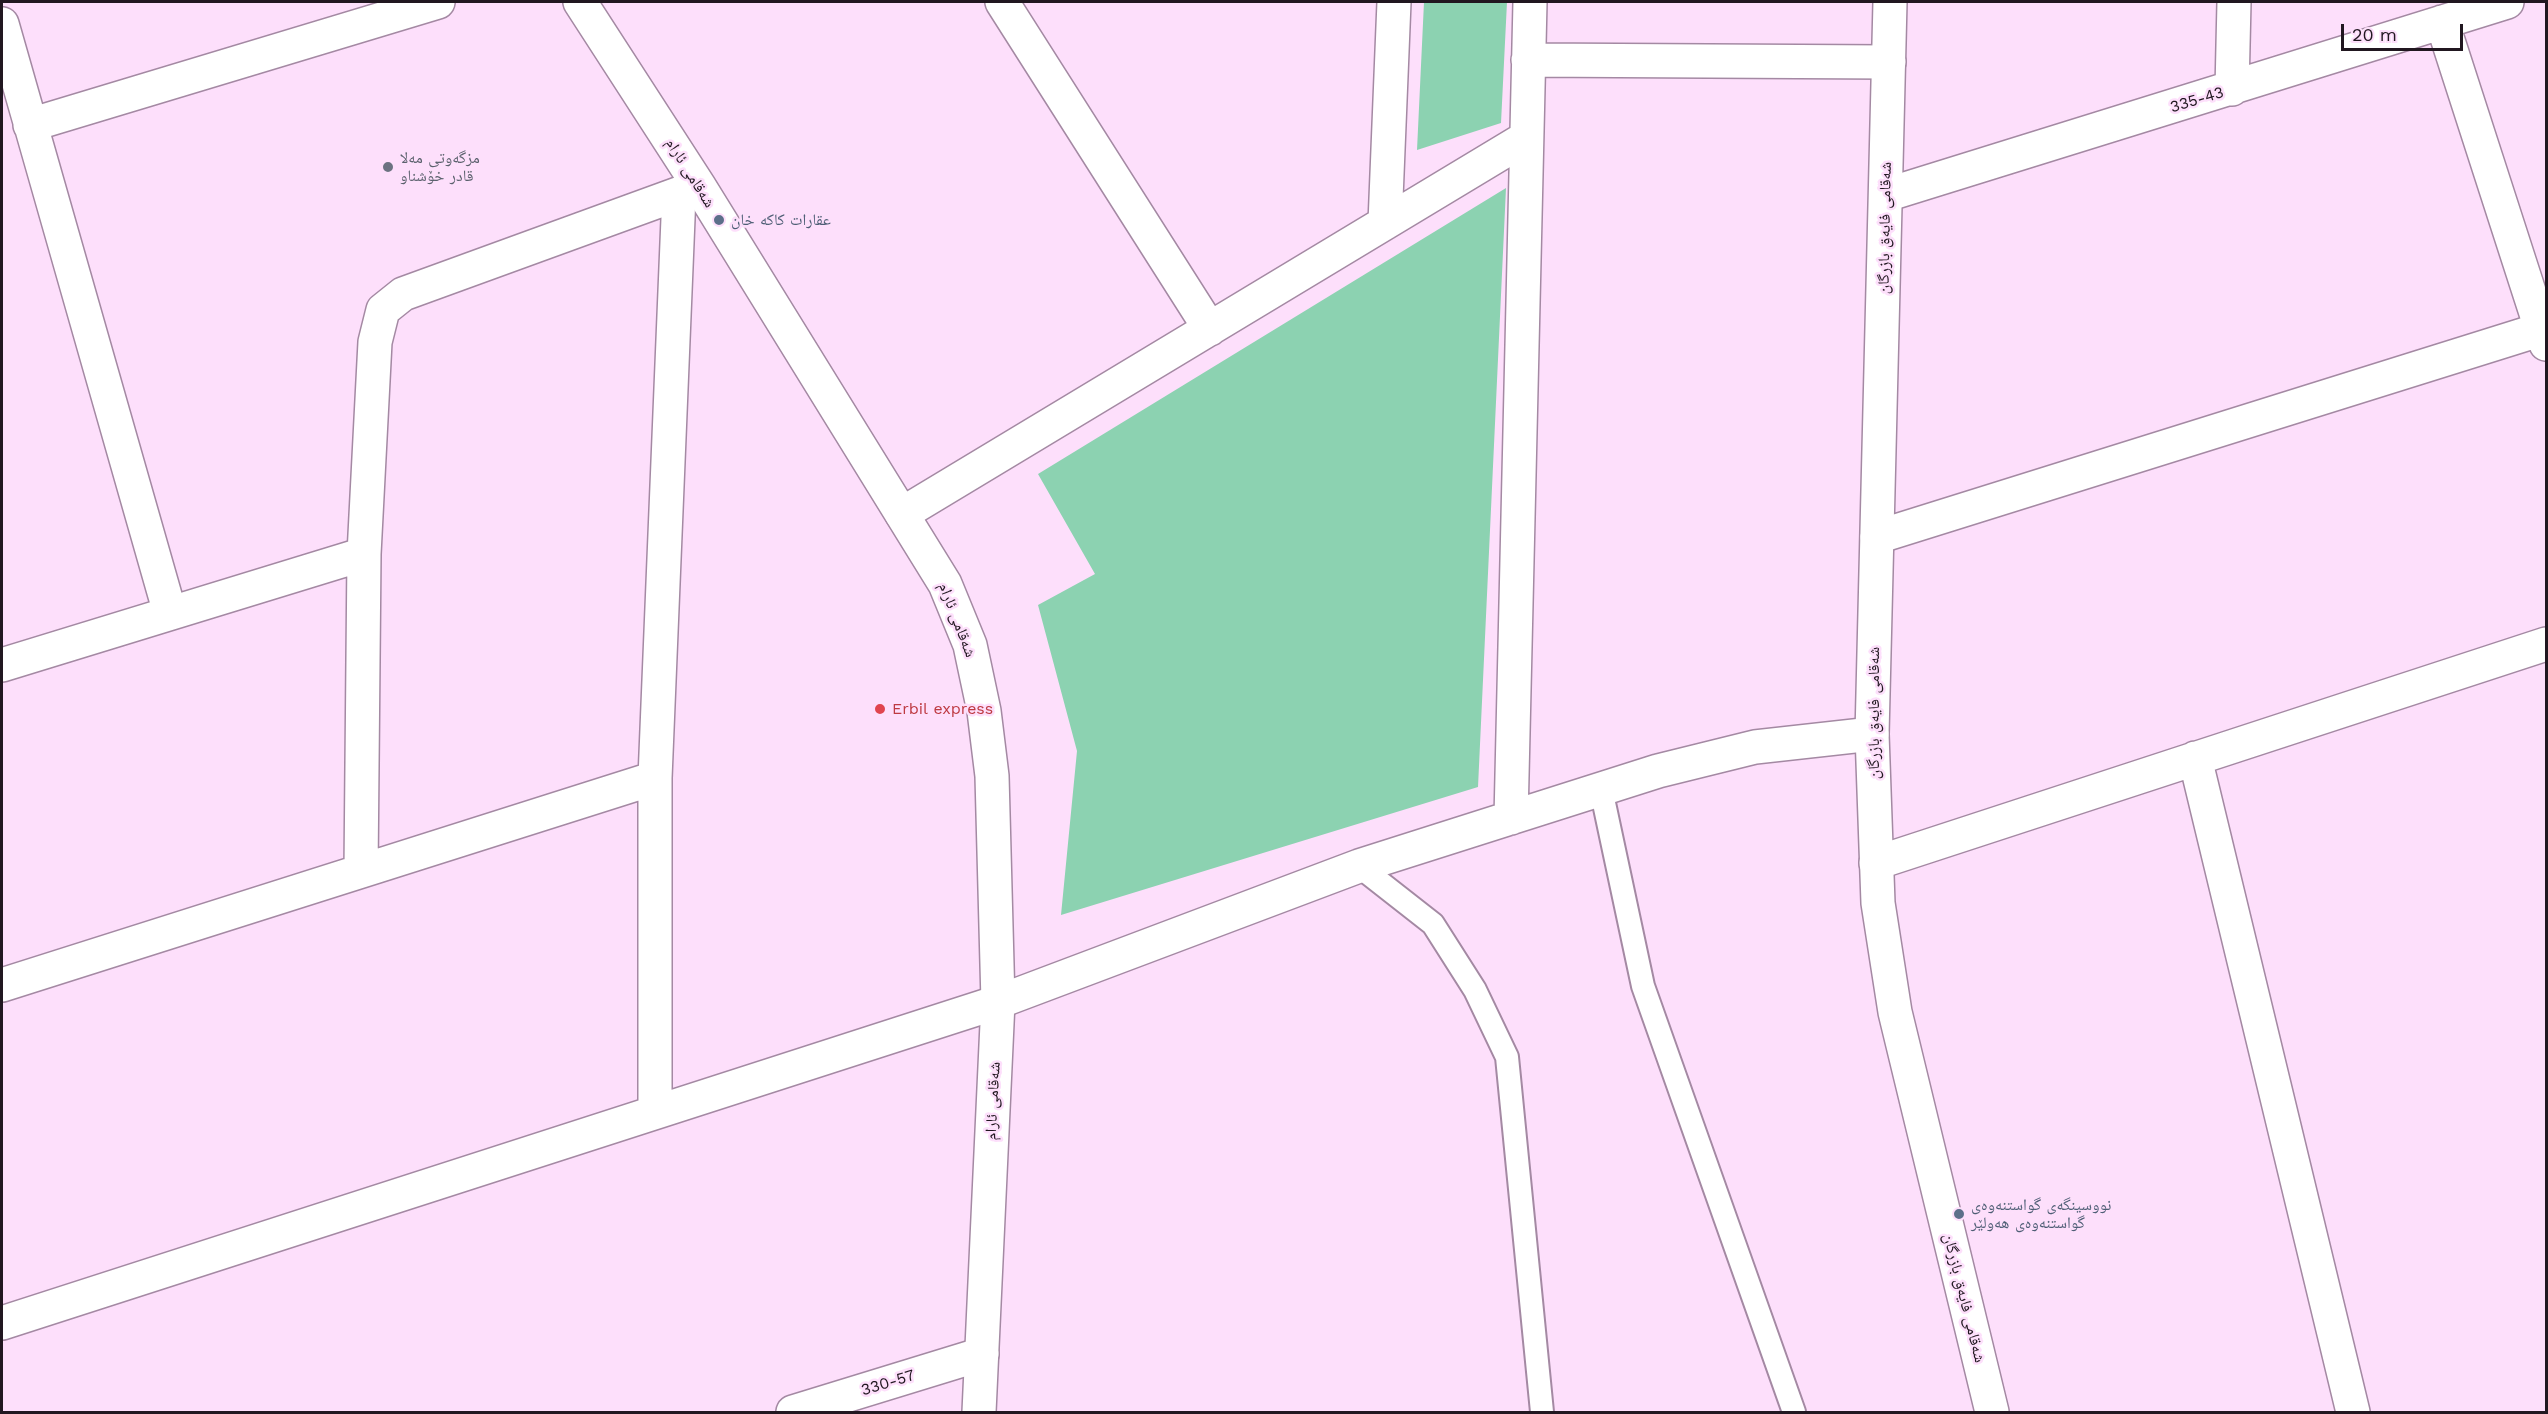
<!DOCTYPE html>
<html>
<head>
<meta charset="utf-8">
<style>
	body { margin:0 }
	#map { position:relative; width:2548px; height:1414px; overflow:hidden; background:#fddffb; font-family:"Work Sans",sans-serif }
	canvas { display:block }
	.frame { position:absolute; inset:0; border:3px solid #211720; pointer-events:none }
	.scale { position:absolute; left:2341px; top:24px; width:122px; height:27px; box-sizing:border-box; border:3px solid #211720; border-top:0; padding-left:8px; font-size:18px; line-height:21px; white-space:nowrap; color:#211720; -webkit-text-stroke:4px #fddffb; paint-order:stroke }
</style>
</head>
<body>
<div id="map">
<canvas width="2548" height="1414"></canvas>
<div class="frame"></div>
<div class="scale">20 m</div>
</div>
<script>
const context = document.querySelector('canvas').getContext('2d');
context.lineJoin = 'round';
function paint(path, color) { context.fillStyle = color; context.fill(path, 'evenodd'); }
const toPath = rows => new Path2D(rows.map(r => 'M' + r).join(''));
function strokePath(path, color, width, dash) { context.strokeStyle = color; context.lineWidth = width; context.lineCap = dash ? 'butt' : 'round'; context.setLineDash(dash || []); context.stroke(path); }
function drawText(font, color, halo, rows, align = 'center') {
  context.font = font + ' "Work Sans","Noto Naskh Arabic",sans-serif'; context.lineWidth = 5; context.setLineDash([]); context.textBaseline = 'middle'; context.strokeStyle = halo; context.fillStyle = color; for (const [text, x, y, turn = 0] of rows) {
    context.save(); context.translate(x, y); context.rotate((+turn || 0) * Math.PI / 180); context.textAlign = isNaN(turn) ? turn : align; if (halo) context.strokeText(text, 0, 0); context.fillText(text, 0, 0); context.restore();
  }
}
paint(toPath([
	[1424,2,1507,2,1501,123,1417,150],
	[1506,188,1478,787,1061,915,1077,751,1038,605,1095,574,1038,474]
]), '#8cd2b1');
const lane = toPath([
	[1601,789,1643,986,1794,1412],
	[1359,866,1433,924,1475,990,1507,1057,1542,1412]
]);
const street = toPath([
	[1002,2,1210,329],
	[2442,22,2546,344],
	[2,24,170,613],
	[1528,60,1889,62],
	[2232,89,2234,2],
	[30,125,438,2],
	[1886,195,2507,2],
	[1385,223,1394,2],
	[902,514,1526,138],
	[1877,537,2542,329],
	[2,665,364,554],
	[2195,758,2353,1412],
	[1511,818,1530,2],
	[1876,863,2546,644],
	[361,871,364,554,375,342,383,310,403,294,697,187],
	[2,985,655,778],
	[655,1112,655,778,679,194],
	[2,1323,998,1002,1359,866,1658,771,1755,747,1872,734],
	[793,1412,982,1354]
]);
const secondary = toPath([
	[580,2,699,186,945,584,970,645,984,711,992,776,998,1002,979,1412],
	[1890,2,1872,734,1878,903,1895,1012,1992,1412]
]);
strokePath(lane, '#a489a3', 26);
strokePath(street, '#a489a3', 36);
strokePath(secondary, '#a489a3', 36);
strokePath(lane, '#fff', 22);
strokePath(street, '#fff', 33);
strokePath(secondary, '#fff', 33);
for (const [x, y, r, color] of [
	[388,167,6,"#6b7280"],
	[719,220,6,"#5c6f8a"],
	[880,709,6,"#e0444e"],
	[1959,1214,6,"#5c6f8a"]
]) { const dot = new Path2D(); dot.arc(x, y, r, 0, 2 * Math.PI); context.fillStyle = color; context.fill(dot); strokePath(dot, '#fddffb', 2); }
drawText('16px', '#211720', '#fddffb', [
	["335-43",2197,100,-17],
	["شەقامی ئارام",690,173,58],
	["شەقامی فایەق بازرگان",1885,228,-89],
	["شەقامی ئارام",957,620,69],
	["شەقامی فایەق بازرگان",1874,713,-90],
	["شەقامی ئارام",993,1101,-87],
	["شەقامی فایەق بازرگان",1964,1298,76],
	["330-57",888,1383,-17]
]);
drawText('16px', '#5b616d', '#fddffb', [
	["مزگەوتی مەلا",400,158],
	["قادر خۆشناو",400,176]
], 'left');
drawText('16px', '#4e5e75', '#fddffb', [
	["عقارات كاكه خان",731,220],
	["نووسینگەی گواستنەوەی",1971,1205],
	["گواستنەوەی هەولێر",1971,1223]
], 'left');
drawText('16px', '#be3a42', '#fddffb', [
	["Erbil express",892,709]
], 'left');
</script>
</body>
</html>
